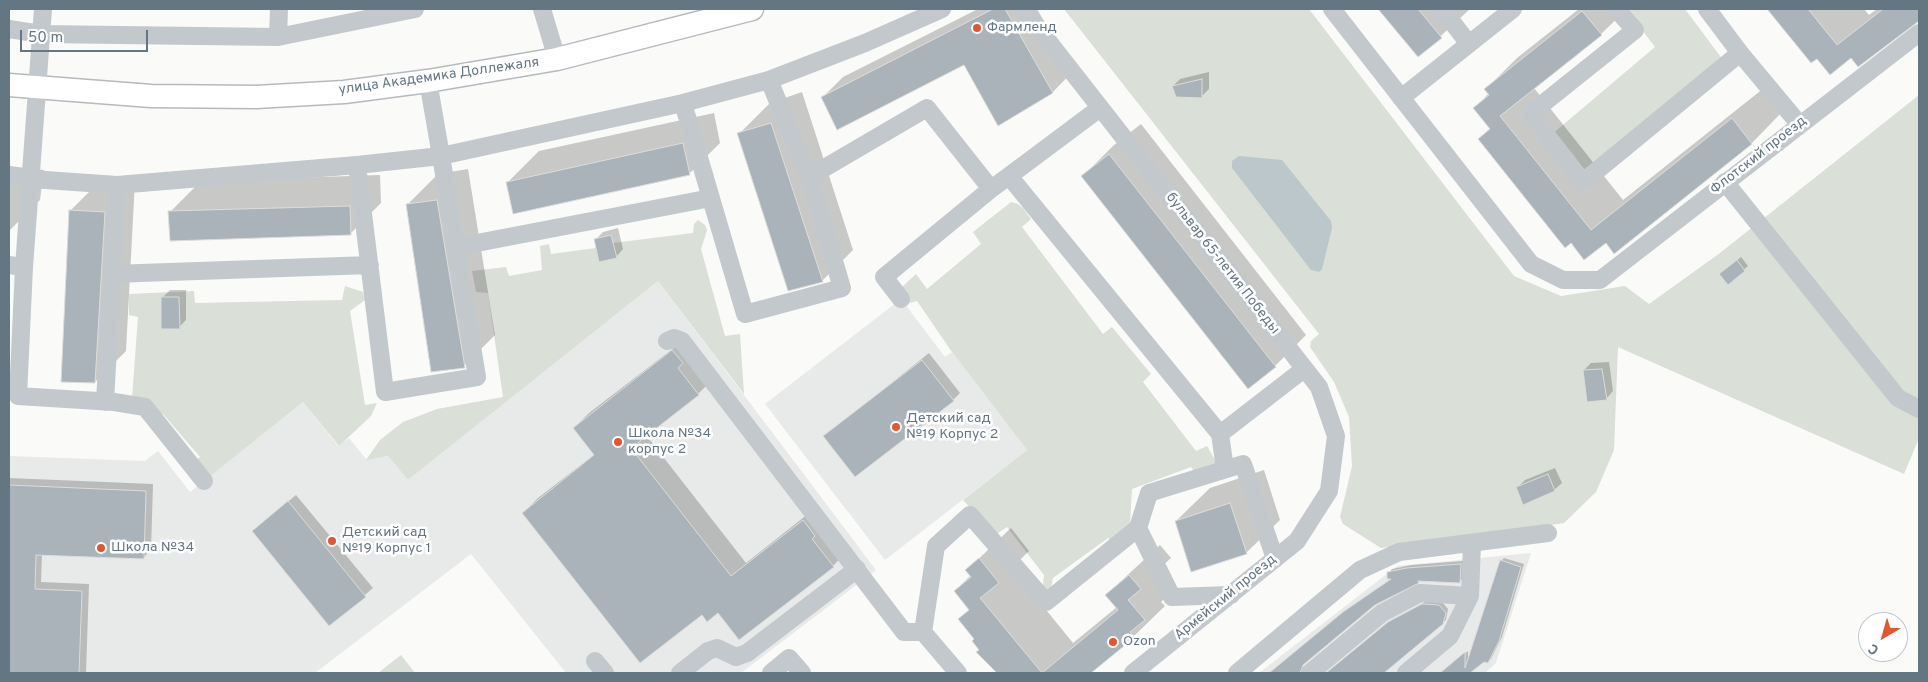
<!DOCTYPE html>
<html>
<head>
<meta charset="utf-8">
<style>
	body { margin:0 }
	#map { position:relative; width:1928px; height:682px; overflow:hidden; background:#fafaf8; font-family:Overpass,sans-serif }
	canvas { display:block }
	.frame { position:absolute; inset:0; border:10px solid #657683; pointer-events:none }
	.north { position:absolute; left:1858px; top:612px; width:50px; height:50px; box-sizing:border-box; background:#fff; border:1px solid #c1c8cd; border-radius:50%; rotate:218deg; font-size:14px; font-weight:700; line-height:20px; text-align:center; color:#657683 }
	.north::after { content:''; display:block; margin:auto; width:18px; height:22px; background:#e4572e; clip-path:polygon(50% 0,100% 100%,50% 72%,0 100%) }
	.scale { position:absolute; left:20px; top:30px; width:128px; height:22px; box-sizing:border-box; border:2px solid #657683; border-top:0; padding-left:6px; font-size:15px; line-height:18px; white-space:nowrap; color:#657683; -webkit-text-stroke:4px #fff; paint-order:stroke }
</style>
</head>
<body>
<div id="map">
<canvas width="1928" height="682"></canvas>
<div class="frame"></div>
<div class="north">С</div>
<div class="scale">50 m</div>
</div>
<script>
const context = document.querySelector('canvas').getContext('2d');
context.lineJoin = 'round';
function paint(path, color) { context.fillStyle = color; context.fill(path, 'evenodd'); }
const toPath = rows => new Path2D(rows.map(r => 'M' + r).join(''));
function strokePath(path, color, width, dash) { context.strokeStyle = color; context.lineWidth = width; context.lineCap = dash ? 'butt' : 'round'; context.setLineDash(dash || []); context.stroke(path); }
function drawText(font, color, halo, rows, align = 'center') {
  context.font = font + ' Overpass,sans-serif'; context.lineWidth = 5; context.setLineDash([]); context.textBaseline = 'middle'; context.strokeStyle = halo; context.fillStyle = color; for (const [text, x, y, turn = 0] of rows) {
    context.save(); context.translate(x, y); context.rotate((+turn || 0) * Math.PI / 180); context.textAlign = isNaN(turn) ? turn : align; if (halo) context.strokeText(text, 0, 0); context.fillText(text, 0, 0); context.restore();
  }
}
paint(toPath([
	[658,281,876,570,741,673,566,673,471,554,315,673,9,673,9,456,145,461,158,451,190,492,303,402,338,446,349,438,366,459,388,456,408,480],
	[901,299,945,357,952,352,1027,450,885,560,765,404],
	[1531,553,1496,663,1485,673,1259,673,1397,566]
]), '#e8e9e9');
paint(toPath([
	[1064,9,1309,9,1514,276,1561,296,1625,286,1649,304,1720,253,1919,95,1919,438,1904,474,1618,347,1614,450,1596,492,1564,523,1471,537,1381,548,1343,524,1340,517,1352,466,1349,417,1334,382,1310,347,1311,341,1319,334],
	[1626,9,1685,9,1723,60,1584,177,1551,135,1655,47],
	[1011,202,1018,204,1024,209,1031,219,1022,227,1103,334,1112,327,1151,374,1143,382,1196,451,1207,446,1215,460,1215,465,1197,475,1191,467,1132,489,1130,524,1114,545,1108,538,1053,578,1050,594,1042,593,1044,575,1007,527,995,535,963,500,1027,450,952,352,917,301,910,303,903,297,901,291,903,286,916,274,927,289,981,244,973,232],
	[698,220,705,225,707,230,701,249,725,336,740,334,744,394,658,281,408,480,388,456,366,460,380,440,403,422,437,409,503,397,488,293,476,292,472,271,506,267,509,276,542,270,540,246,549,244,551,254,596,248,613,243,693,233,694,224],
	[345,286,363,292,365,300,350,311,365,405,377,403,371,416,339,446,303,402,208,478,193,462,200,457,163,414,156,415,132,398,138,317,129,315,129,294,194,291,195,303,342,300],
	[401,655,415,673,378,673]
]), '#dadfd7');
paint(toPath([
	[1239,156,1282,160,1331,221,1332,228,1322,269,1319,272,1311,270,1232,168,1232,161]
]), '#bbc7cb');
paint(toPath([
	[978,9,1037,9,1073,71,1053,92,999,124,964,64,823,97,843,77],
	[1380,9,1470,9,1419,56],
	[1579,9,1627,9,1601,34,1534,88,1623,200,1764,88,1782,112,1752,143,1614,252,1606,241,1571,242,1480,139,1490,128,1475,108,1489,93,1486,89,1517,58],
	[1769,9,1864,9,1869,15,1877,9,1919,9,1919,18,1858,65,1851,56,1817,57,1811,61],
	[1209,72,1209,89,1201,97,1173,86,1180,79],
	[802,92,853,250,822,281,739,134,770,103],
	[714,113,720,143,689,174,508,182,539,151],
	[1141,124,1306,335,1275,366,1248,387,1083,176,1114,145],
	[9,166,44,170,40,200,9,231],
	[468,169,495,335,464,366,407,205,438,174],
	[380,175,381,203,350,234,170,212,201,181],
	[101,180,135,181,126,351,95,382,70,211],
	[618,228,623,249,616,257,596,239,603,232],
	[1741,257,1748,266,1728,283,1724,271],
	[170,290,186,290,186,320,179,327,163,297],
	[688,337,713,379,698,394,646,435,746,563,818,506,847,551,833,566,718,612,702,613,523,513,538,498,595,454,574,428,589,413],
	[929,353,960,393,953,400,825,436],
	[1609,362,1613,391,1606,399,1584,370,1591,363],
	[1555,468,1562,483,1554,490,1517,488,1525,480],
	[1264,470,1280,520,1246,553,1176,521,1210,488],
	[9,478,153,484,151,550,143,558,42,554,41,582,89,584,86,673,9,673],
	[296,495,373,588,330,625,261,524],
	[1011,528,1029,551,1012,568,1073,643,1117,607,1106,595,1160,545,1171,558,1159,569,1175,588,1161,602,1165,606,1134,636,1089,673,1003,673,980,650,976,639,960,619,970,609,955,591,971,575,967,570],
	[1504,558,1524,564,1502,637,1491,659,1488,662,1484,660,1468,673,1441,673,1468,651,1468,662,1501,561],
	[1463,561,1463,578,1459,582,1421,580,1375,604,1305,661,1303,665,1304,673,1270,673,1348,609,1393,578,1388,573,1392,569,1411,565],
	[1427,601,1442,602,1448,609,1446,620,1383,673,1327,673,1393,619]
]), '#0003');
const building = toPath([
	[993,9,1005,9,1053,93,998,126,964,65,837,130,821,97,993,9],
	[1378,9,1418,9,1442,38,1418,57,1378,9],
	[1767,9,1808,9,1837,45,1883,9,1919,9,1919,21,1858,67,1851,58,1830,75,1817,59,1811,63,1767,9],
	[1582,11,1602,35,1500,116,1591,230,1732,118,1752,144,1614,254,1606,243,1584,260,1571,243,1565,248,1478,139,1490,129,1473,108,1489,95,1484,89,1582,11],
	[1202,79,1202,98,1176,97,1172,86,1202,79],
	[771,123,823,282,788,291,737,133,771,123],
	[683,143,690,175,513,214,506,182,683,143],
	[1109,154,1276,367,1248,389,1081,176,1109,154],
	[437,200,465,368,431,372,406,204,437,200],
	[350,206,351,235,170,241,168,211,350,206],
	[69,210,105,212,95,383,61,382,69,210],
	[611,235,617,258,599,262,594,239,611,235],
	[1737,260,1745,271,1728,285,1719,274,1737,260],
	[161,297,179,297,180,329,161,329,161,297],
	[672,350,683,363,678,368,699,395,631,448,731,576,803,520,815,536,812,539,834,567,739,640,718,613,707,622,702,615,640,663,522,513,594,455,573,428,672,350],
	[922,360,954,401,855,477,823,436,922,360],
	[1602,369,1607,400,1587,402,1583,370,1602,369],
	[1548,474,1555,491,1523,505,1516,487,1548,474],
	[9,485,146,491,144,559,36,555,35,589,82,591,79,673,9,673,9,485],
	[288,501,366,597,329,626,252,531,288,501],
	[1230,503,1247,554,1191,572,1175,521,1230,503],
	[979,558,999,583,980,598,1042,673,1118,610,1105,595,1129,575,1141,589,1128,600,1145,620,1130,632,1135,637,1091,673,997,673,976,652,979,650,972,641,974,639,958,619,969,610,954,591,971,577,965,570,979,558],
	[1500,560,1521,567,1499,641,1488,663,1484,662,1470,673,1440,673,1465,652,1465,668,1500,560],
	[1461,564,1460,583,1418,581,1419,583,1375,605,1303,665,1300,673,1269,673,1343,612,1391,579,1387,579,1387,572,1407,568,1461,564],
	[1422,604,1439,605,1446,613,1443,624,1384,673,1326,673,1388,622,1422,604]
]);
paint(building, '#aab3b9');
strokePath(building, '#dcdcda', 1);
const major = toPath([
	[9,85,151,96,256,97,344,92,428,81,557,59,752,9]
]);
strokePath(major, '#b5babe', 25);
strokePath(toPath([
	[542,9,557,59],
	[1023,9,1319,387,1336,436,1329,491,1297,541,1133,673],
	[1332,9,1531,264,1563,280,1600,280,1919,33],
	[1442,9,1469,44],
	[1616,9,1635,30,1530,114,1583,182,1740,53,1800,125],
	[1707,9,1740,53],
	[9,29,41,34,278,37,415,9],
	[278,37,279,9],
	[769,80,865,43,942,9],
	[1401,98,1513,9],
	[683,103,769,80,809,177],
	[1100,108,1009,176,1220,434],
	[357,165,441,156,428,81],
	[9,175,31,179,117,185,105,402],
	[1725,182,1898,398,1919,409],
	[117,185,357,165,385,392,477,377,441,156,683,103,745,314,842,288,809,177,927,108,991,189,1009,176],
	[456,247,711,198],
	[9,265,24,267,43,9],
	[24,267,18,396,114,402,145,407,204,481],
	[112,274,370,265],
	[901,299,884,277,991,189],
	[667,341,674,338,682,341,904,632,923,632],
	[1225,469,1220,434,1304,369],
	[1138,528,1149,493,1243,464,1275,559],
	[595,661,605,673],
	[680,673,708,651,717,648,736,657,747,653,857,569],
	[771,673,789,658,802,673],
	[958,673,923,632,936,546,970,515,1046,602,1138,528,1172,597,1231,595],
	[1237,673,1360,570,1399,552,1548,533],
	[1310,673,1382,613,1420,593,1470,596],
	[1406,673,1450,636,1470,596,1472,544]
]), '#c3c8cc', 18);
strokePath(major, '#fff', 22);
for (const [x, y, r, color] of [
	[977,28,5,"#e4572e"],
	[896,427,5,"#e4572e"],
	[618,442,5,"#e4572e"],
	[332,541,5,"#e4572e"],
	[101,548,5,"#e4572e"],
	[1113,642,5,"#e4572e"]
]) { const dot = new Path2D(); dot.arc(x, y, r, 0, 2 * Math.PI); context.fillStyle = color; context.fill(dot); strokePath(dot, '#fff', 2); }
drawText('14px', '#657683', '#fff', [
	["Фармленд",987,28],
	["Детский сад",906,419],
	["№19 Корпус 2",906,435],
	["Школа №34",628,434],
	["корпус 2",628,450],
	["Детский сад",342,533],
	["№19 Корпус 1",342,549],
	["Школа №34",111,548],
	["Ozon",1123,642]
], 'left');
drawText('14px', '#657683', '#fff', [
	["улица Академика Доллежаля",439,77,-8],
	["Флотский проезд",1759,156,-38],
	["бульвар 65-летия Победы",1222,264,52],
	["Армейский проезд",1226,598,-39]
]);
</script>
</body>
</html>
